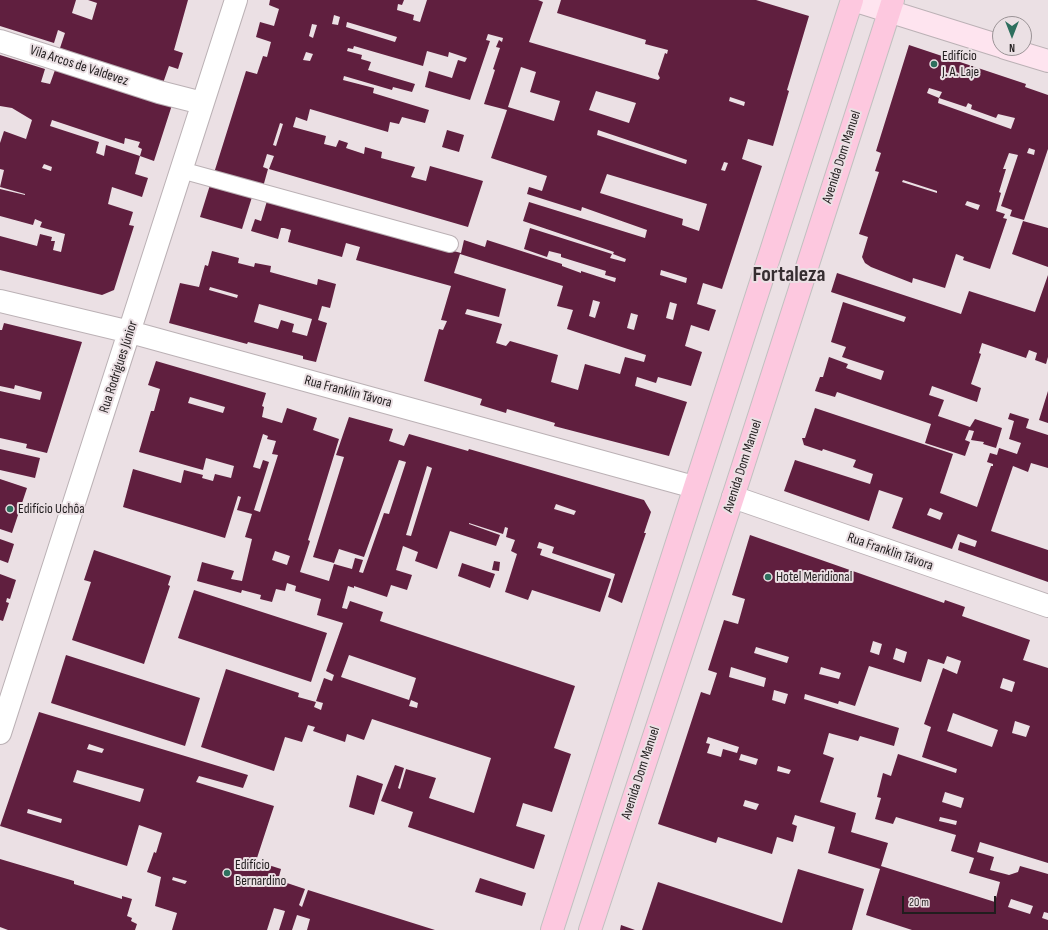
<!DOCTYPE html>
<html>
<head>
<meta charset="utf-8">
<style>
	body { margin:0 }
	#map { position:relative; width:1048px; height:930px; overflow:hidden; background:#ebe0e4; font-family:"Sofia Sans Condensed",sans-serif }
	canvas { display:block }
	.north { position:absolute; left:992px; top:16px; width:40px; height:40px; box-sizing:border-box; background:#ebe0e4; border:1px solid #9a9295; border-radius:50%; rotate:180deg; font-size:11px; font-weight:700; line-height:16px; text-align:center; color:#211d1e }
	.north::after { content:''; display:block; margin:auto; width:14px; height:18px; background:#2e6f5e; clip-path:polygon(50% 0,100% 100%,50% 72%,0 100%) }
	.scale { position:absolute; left:902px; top:896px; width:94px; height:18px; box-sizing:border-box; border:2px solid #211d1e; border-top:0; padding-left:5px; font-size:12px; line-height:14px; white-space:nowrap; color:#211d1e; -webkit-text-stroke:3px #ebe0e4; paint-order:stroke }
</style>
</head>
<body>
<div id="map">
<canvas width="1048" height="930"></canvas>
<div class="north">N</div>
<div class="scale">20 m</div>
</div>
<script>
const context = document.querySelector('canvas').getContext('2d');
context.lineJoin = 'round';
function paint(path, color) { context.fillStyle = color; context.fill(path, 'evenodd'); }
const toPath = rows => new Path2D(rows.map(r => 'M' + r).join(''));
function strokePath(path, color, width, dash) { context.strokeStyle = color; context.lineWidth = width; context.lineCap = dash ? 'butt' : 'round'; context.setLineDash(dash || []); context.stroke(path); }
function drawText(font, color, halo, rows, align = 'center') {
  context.font = font + ' "Sofia Sans Condensed",sans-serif'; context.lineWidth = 4; context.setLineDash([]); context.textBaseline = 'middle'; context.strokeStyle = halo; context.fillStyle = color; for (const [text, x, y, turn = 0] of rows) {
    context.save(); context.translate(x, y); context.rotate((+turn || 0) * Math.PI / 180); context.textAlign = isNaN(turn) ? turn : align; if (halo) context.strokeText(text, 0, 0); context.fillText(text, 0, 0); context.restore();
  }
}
paint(toPath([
	[0,0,76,0,72,13,92,20,97,3,88,0,188,0,174,50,183,53,178,69,169,66,162,86,60,48,65,33,58,30,54,43,0,26],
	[270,0,404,0,402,5,398,4,397,10,414,15,413,20,420,22,427,0,538,0,543,2,529,42,658,80,660,78,658,74,665,53,667,54,668,50,645,44,646,40,557,13,561,0,756,0,809,16,787,90,789,91,773,146,748,139,742,159,762,166,722,289,703,283,697,304,716,310,709,331,691,325,685,346,702,352,691,386,658,377,656,383,637,377,635,386,687,402,669,456,554,426,555,423,507,409,506,413,480,405,482,399,424,381,439,329,443,330,447,321,441,320,451,286,356,260,360,247,346,243,342,257,288,242,291,230,284,228,281,228,278,239,251,231,255,219,261,221,267,201,461,253,464,240,485,247,487,240,562,264,562,266,581,273,581,271,615,282,616,278,605,275,606,271,561,257,561,254,549,251,547,257,524,249,530,228,612,254,610,258,625,262,626,259,613,254,614,252,523,221,529,202,645,238,647,230,582,207,581,211,527,194,529,187,542,191,547,176,491,158,507,110,484,104,495,70,493,69,500,48,496,47,499,40,502,42,503,38,488,34,486,40,490,41,470,100,425,87,429,71,452,78,458,60,465,62,467,58,449,52,448,57,427,51,423,66,354,46,353,49,348,48,347,51,362,55,361,59,371,62,368,70,415,84,412,92,393,87,392,90,344,76,343,80,374,88,373,93,429,110,425,123,402,117,399,124,390,122,388,132,310,109,307,121,296,117,293,127,326,136,324,144,336,147,339,140,348,143,346,148,364,154,365,147,382,152,381,158,415,167,411,177,426,181,430,166,483,181,468,227,269,169,274,156,267,154,263,167,268,169,263,187,214,173,246,71,257,74,263,56,267,57,271,42,256,37,260,22,274,26,279,9,269,5],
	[334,15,340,17,338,25,332,24],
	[347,22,397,37,395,42,346,27],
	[312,24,317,25,313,38,309,36],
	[306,52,313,54,310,61,303,60],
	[521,67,536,72,530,92,560,101,554,121,508,107],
	[596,91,636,103,629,123,589,110],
	[730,97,745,102,744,106,729,101],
	[280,123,283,124,276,146,273,145],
	[598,130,687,160,686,164,597,135],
	[724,162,728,163,725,171,721,170],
	[607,174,707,204,699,231,682,225,683,219,600,193],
	[460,254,563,286,557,306,573,310,567,329,646,355,644,362,625,357,620,374,585,364,578,390,551,382,558,355,510,341,506,346,496,343,502,324,465,314,467,309,499,317,506,289,454,273],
	[661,270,687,278,686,283,660,275],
	[593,300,600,302,595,318,589,316],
	[670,302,677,304,673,320,666,318],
	[631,313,638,315,634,330,627,328],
	[909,45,1026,84,1025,87,1048,95,1048,149,1024,220,1010,216,1012,210,1001,206,1018,155,1009,153,1003,169,1006,169,999,192,1001,193,996,211,1005,214,1003,218,1007,219,990,269,963,260,964,257,956,254,945,288,913,278,912,283,871,267,865,263,862,257,868,237,859,234,879,172,875,171,881,153,876,151],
	[929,88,942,92,939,98,966,107,968,103,972,105,971,109,996,118,998,114,1015,118,1011,129,938,103,939,98,927,93],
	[1029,148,1035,150,1034,155,1027,153],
	[903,180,937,191,937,193,902,182],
	[967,201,980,205,978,210,965,205],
	[0,55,45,69,41,82,50,84,55,70,172,105,154,161,140,156,142,149,138,147,140,142,125,138,124,144,52,120,50,126,99,142,96,153,104,156,106,145,140,156,135,174,148,178,142,197,112,187,108,204,133,212,129,225,134,226,114,290,102,295,0,270,0,236,37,246,40,234,52,237,51,241,55,241,53,250,61,252,65,234,40,227,42,222,35,219,33,225,0,216,0,189,25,195,25,194,0,187,4,170,0,169,0,143,4,131,26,139,32,120,12,108,0,106],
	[44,164,52,167,51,171,42,168],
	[447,130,464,135,459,152,442,147],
	[210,185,252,197,242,229,200,217],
	[1023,221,1048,228,1048,267,1012,254],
	[212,251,239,258,238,263,254,267,255,263,271,266,270,272,317,285,318,279,336,284,330,308,322,306,318,320,327,323,316,362,303,359,303,356,248,342,247,344,169,323,180,283,199,287,205,265,208,266],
	[210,287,238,295,237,298,209,290],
	[259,304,312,319,307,336,292,332,294,324,281,320,278,329,254,322],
	[837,273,961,314,969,291,1035,312,1048,275,1048,357,1046,364,1035,360,1037,353,1029,350,1026,358,982,343,979,353,981,354,971,384,981,388,977,402,932,386,929,395,944,400,938,416,970,427,975,419,1002,428,996,448,983,444,984,442,971,440,974,431,969,430,965,440,970,442,965,456,925,443,931,424,837,392,835,397,815,391,820,377,823,377,829,357,848,364,846,368,881,380,884,371,842,357,846,347,831,342,843,302,904,322,906,317,831,292],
	[4,323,82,342,47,453,26,448,27,444,0,438,0,391,40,400,42,392,15,385,14,389,0,386,0,330,2,330],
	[156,361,266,393,262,406,264,407,262,417,282,423,287,408,317,418,313,430,339,439,308,540,310,541,300,572,329,581,334,564,352,569,355,558,363,560,359,572,363,573,384,513,389,514,406,462,399,460,364,557,339,549,334,563,313,557,344,457,336,455,349,417,393,429,389,441,404,446,409,434,468,451,469,449,644,500,651,512,644,533,646,533,622,603,608,597,615,574,552,553,554,547,539,542,537,548,542,549,540,555,611,579,600,612,532,590,528,600,505,592,517,554,511,551,515,540,506,537,508,528,505,527,503,534,469,523,469,524,500,535,496,546,450,531,437,569,415,561,418,552,403,546,396,570,412,575,407,590,391,585,387,597,354,586,354,588,348,586,342,608,347,609,350,601,383,612,380,621,575,686,554,748,571,754,552,812,523,803,516,826,545,835,534,869,408,827,413,812,381,801,395,765,404,768,398,788,400,789,406,769,436,778,429,798,474,813,491,758,372,719,364,740,347,734,345,742,313,731,315,727,308,725,302,742,285,737,274,771,201,747,226,669,299,693,298,697,316,702,314,707,321,710,323,703,316,701,324,678,332,681,334,675,326,671,343,623,317,615,321,599,295,591,296,586,287,583,285,591,276,589,272,602,260,599,261,595,242,590,241,593,197,581,202,562,234,571,231,579,242,581,252,539,245,537,252,514,237,510,241,497,238,496,225,538,123,507,133,469,181,483,184,470,203,475,202,478,213,481,215,474,231,478,234,466,206,458,203,470,139,452,151,411,154,411,160,389,148,385],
	[190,397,225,407,223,413,188,403],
	[263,434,268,436,267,439,276,441,272,454,278,455,260,512,254,510,269,462,263,460,260,469,253,467],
	[427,466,432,468,411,536,406,535],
	[556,504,576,511,574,515,554,509],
	[275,551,290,556,287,565,272,560],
	[349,655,416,678,409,700,341,677],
	[411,700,418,703,417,708,409,706],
	[1048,391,1048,423,1039,420],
	[815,408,953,454,940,493,977,507,991,466,993,466,993,464,987,462,990,453,997,455,999,448,1017,454,1021,443,1009,439,1014,421,1008,419,1010,413,1029,419,1026,428,1048,435,1048,468,1031,463,1028,472,1013,466,991,531,1048,550,1048,582,958,550,960,542,975,547,977,541,958,534,952,549,892,528,903,498,879,490,869,521,784,491,795,460,870,484,873,474,853,467,856,460,823,449,822,451,804,445,802,438,805,438],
	[930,508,943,513,940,520,927,515],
	[0,449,40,458,35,478,0,470],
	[0,479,27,488,12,533,0,529],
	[750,535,944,603,945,600,965,607,962,616,1030,640,1023,660,1048,668,1048,863,980,842,977,852,994,857,990,870,1009,875,1018,872,1020,866,1048,874,1048,913,1044,912,1042,918,1048,920,1048,930,912,930,866,915,880,869,828,853,835,827,795,815,792,824,797,826,793,842,777,837,772,854,718,837,716,843,658,824,701,692,710,695,717,673,708,670,724,620,738,624,745,599,732,595],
	[873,641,882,644,879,655,870,652],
	[756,647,789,657,787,663,754,653],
	[896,648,907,652,904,663,893,659],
	[947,656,961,661,957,674,943,668,924,724,931,727,922,757,957,769,956,773,898,754,891,776,883,773,877,797,881,798,875,819,893,824,896,817,956,835,951,851,974,858,969,873,1000,882,995,902,881,866,888,843,851,832,856,813,820,802,834,758,823,754,829,733,858,741,860,736,894,746,899,728,804,699,805,694,838,704,839,701,855,706,869,666,921,682,928,659,944,664],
	[731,667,766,678,764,687,729,677],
	[821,667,841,673,839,679,819,674],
	[1003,678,1015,682,1012,692,1000,688],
	[774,690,788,694,785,704,772,700],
	[953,713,998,730,992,747,947,731],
	[1015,721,1030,726,1026,737,1012,733],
	[708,737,739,747,737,753,723,749,721,757,707,753,710,744,706,743],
	[741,754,758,759,756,765,739,760],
	[778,766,791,770,789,774,777,771],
	[945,792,964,798,961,808,942,802],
	[745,800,759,804,756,810,743,806],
	[940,817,957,821,956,825,939,821],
	[1011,899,1033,906,1030,914,1008,907],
	[0,539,14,544,8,563,0,560],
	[94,550,171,576,168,585,170,586,144,664,72,640,91,582,84,580],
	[494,561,500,562,499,571,492,570],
	[462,563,495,574,490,588,458,576],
	[0,574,16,580,10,599,7,598,6,602,9,603,3,621,0,620],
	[194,590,327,633,311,682,178,638],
	[66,655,200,698,185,746,51,703],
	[39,712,248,775,243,788,199,776,196,782,274,806,256,861,281,869,278,880,305,889,299,905,302,907,308,890,435,930,307,930,310,919,297,915,292,930,279,930,285,911,274,908,267,930,172,930,177,913,155,906,161,877,147,872,154,852,156,853,162,833,139,825,127,866,0,826],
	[89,744,104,749,102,753,87,749],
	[77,770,144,789,140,802,73,782],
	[28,809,62,819,61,823,27,813],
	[173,877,187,881,185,884,172,880],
	[357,775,383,784,374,815,349,807],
	[0,859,74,881,74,884,122,899,122,896,132,899,127,916,132,918,131,921,137,924,135,930,8,930,0,927],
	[798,869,864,889,852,930,642,930,658,882,782,923],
	[480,878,526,893,522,906,475,892],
	[621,925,635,930,620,930]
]), '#601f3f');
const lane = toPath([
	[181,170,450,244]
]);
const street = toPath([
	[0,41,159,92,202,103],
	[0,301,130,332,694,487],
	[733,497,1048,606],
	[0,733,236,0]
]);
const secondary = toPath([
	[853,0,1000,46],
	[1005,48,1048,61]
]);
const primary = toPath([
	[552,930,852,0],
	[590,930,733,497,893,0]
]);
strokePath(lane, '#bbb1b5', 18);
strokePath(street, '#bbb1b5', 24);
strokePath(secondary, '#bbb1b5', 24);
strokePath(primary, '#c1c0c0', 24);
strokePath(lane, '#fff', 16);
strokePath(street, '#fff', 22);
strokePath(secondary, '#fee4ef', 22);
strokePath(primary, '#fdc8df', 22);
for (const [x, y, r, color] of [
	[934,64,4,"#2e6f5e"],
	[10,509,4,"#2e6f5e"],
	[768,577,4,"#2e6f5e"],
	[227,873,4,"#2e6f5e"]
]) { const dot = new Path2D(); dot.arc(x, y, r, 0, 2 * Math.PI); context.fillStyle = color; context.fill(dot); strokePath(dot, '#ebe0e4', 1.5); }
drawText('14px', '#211d1e', '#ebe0e4', [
	["Edifício",942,56],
	["J. A. Laje",942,72],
	["Edifício Uchôa",18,509],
	["Hotel Meridional",776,577],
	["Edifício",235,865],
	["Bernardino",235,881]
], 'left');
drawText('14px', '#211d1e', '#ebe0e4', [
	["Vila Arcos de Valdevez",79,66,18],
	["Avenida Dom Manuel",842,157,-72],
	["Rua Rodrigues Júnior",119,367,-72],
	["Rua Franklin Távora",348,392,15],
	["Avenida Dom Manuel",743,466,-72],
	["Rua Franklin Távora",890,552,19],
	["Avenida Dom Manuel",641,773,-72]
]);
drawText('bold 22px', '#362e31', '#ebe0e4', [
	["Fortaleza",789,275]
]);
</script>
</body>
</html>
